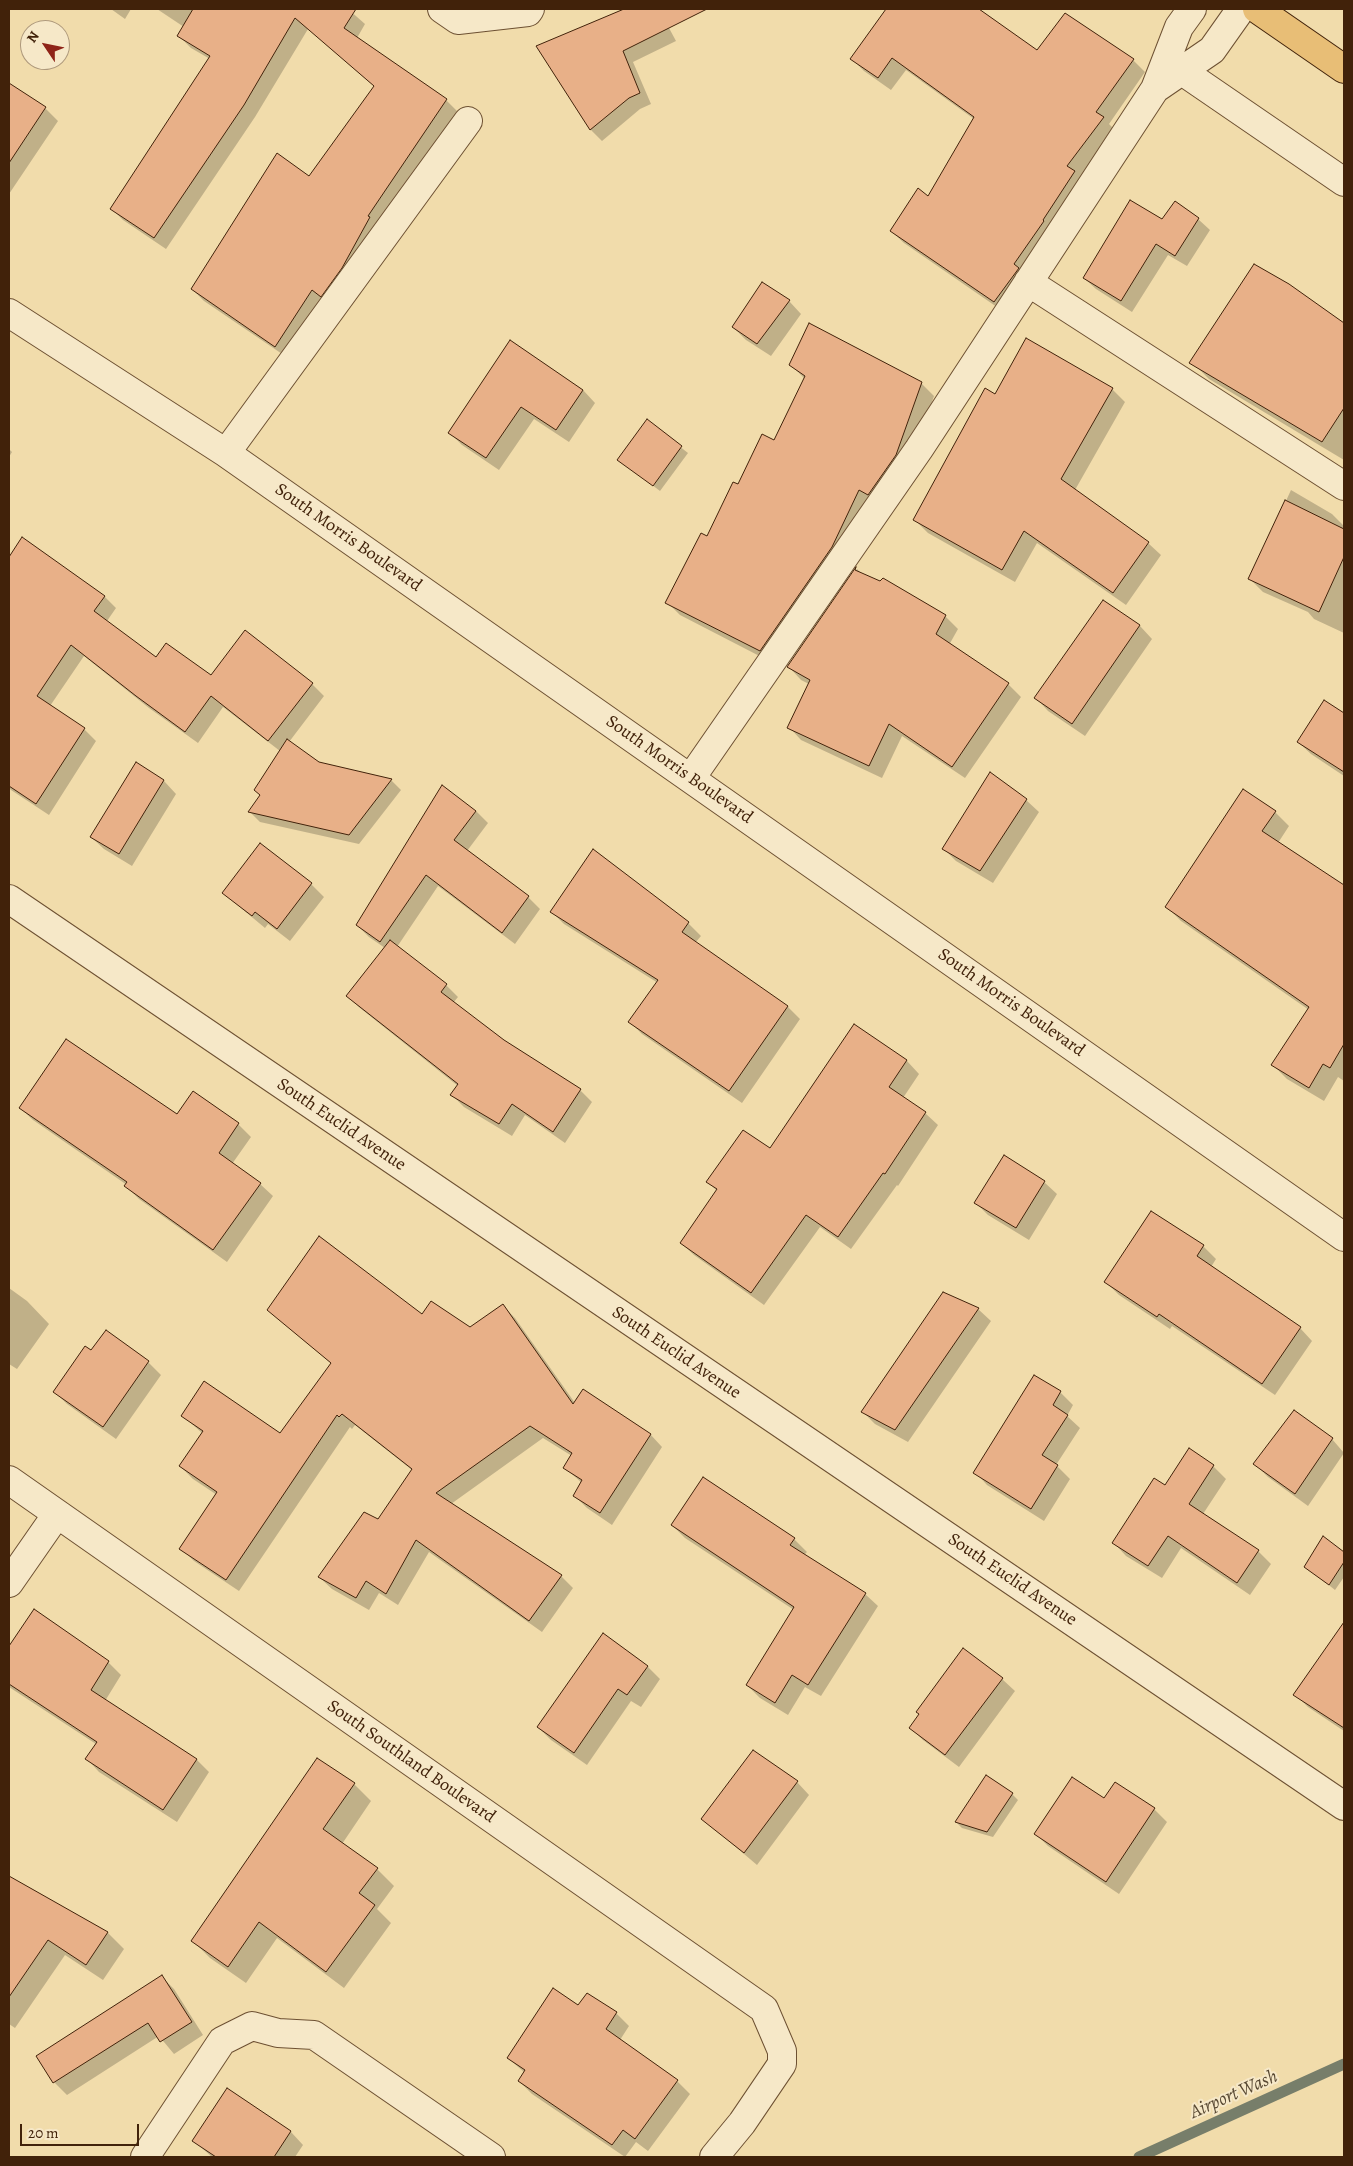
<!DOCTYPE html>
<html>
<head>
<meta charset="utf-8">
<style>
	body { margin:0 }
	#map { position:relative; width:1353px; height:2166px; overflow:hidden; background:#f1dcab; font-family:Alegreya,serif }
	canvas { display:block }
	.frame { position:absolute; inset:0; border:10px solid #41220a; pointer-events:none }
	.north { position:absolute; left:20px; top:20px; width:50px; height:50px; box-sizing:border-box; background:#f6e8c8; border:1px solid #ae997c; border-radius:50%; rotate:304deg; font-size:14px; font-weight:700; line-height:20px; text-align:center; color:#41220a }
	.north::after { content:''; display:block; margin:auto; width:18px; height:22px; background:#8f2418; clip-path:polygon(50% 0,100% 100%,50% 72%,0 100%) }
	.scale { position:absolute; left:20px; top:2124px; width:119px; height:22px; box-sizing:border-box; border:2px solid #41220a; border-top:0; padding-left:6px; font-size:15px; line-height:18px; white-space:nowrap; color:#41220a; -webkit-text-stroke:4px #f6e8c8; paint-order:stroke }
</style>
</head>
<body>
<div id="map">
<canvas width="1353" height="2166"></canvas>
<div class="frame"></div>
<div class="north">N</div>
<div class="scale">20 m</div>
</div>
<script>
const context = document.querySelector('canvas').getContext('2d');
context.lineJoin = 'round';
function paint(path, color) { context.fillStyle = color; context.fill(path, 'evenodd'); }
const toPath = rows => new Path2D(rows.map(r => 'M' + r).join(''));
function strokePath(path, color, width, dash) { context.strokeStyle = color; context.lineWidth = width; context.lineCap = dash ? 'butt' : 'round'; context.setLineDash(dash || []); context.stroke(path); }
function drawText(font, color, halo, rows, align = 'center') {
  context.font = font + ' Alegreya,serif'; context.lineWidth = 4; context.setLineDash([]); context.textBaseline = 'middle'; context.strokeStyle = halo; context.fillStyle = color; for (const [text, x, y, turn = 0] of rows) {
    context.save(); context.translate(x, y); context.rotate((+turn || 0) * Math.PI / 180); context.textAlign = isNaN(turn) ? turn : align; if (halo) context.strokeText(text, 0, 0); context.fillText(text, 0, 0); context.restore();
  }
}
paint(toPath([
	[111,9,131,9,125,19],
	[157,9,348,9,365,24,357,38,446,100,458,112,379,228,288,358,204,301,192,289,310,177,375,87,308,29,255,117,166,249,123,220,111,208,210,59,191,48,179,36,184,27],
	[627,9,700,9,669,28,676,41,633,62,651,104,640,109,602,141,591,130,538,46],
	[887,9,949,9,961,17,967,9,977,9,1037,52,1133,60,1145,72,1109,124,1116,131,1080,178,1087,185,1007,314,904,243,891,231,929,198,974,119,906,70,891,90,864,71,852,59],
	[11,86,45,108,58,121,9,194,9,91],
	[1175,203,1198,219,1210,230,1187,266,1168,255,1132,312,1096,289,1084,278,1162,221],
	[1288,285,1344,324,1344,460,1209,379,1196,366],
	[789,301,801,314,771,356,746,340,733,327],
	[511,342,583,390,595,403,569,442,534,419,499,470,462,445,449,432],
	[791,365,921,383,934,396,909,468,773,663,680,615,667,602,739,486,774,441,805,379],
	[1112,389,1125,402,1075,490,1148,543,1161,555,1126,605,1037,543,1015,582,928,533,915,520,996,396],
	[647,421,688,453,660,491,618,459],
	[9,449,12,452,9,457],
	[1291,490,1332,514,1344,526,1342,529,1344,531,1344,633,1314,619,1308,612,1263,592,1250,579],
	[23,539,104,596,116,608,107,621,156,659,212,677,246,632,312,684,324,696,289,742,318,763,391,780,401,790,359,844,260,822,250,812,261,796,280,751,223,707,198,743,149,708,84,656,50,706,84,729,96,741,49,815,11,790,9,788,9,705,15,696,9,692,9,559],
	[857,569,863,575,881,583,883,579,945,616,958,629,949,645,1008,684,1021,697,965,778,902,736,882,778,801,740,789,727,809,684,801,680,789,667],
	[1103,601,1140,626,1152,639,1085,736,1048,711,1036,698],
	[1324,701,1344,714,1344,776,1311,754,1298,742],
	[136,763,164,781,176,794,132,866,104,849,91,837],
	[1026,800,1039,812,993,883,956,861,944,849],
	[476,811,488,823,467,851,528,897,540,909,515,944,438,886,397,947,446,985,458,997,453,1003,503,1041,580,1090,592,1102,565,1143,525,1115,512,1136,464,1107,452,1095,458,1086,360,1008,347,996,385,948,369,937,357,925],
	[1275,812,1289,826,1278,843,1344,886,1344,1081,1338,1077,1324,1101,1287,1079,1273,1065,1309,1010,1181,921,1167,907],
	[260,845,311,884,324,897,290,941,268,924,265,928,223,893],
	[594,851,688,923,701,936,695,943,788,1007,800,1019,742,1103,642,1034,630,1022,658,983,564,924,552,912],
	[854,1026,907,1061,919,1074,903,1098,925,1113,938,1125,898,1186,897,1185,851,1249,820,1227,764,1305,694,1255,681,1243,717,1191,708,1182,770,1150],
	[193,1093,238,1124,251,1137,232,1164,260,1184,273,1196,227,1262,139,1199,126,1186,127,1185,33,1120,20,1108,177,1115],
	[1044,1182,1057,1194,1029,1240,988,1215,976,1203],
	[1151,1212,1203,1246,1216,1259,1211,1267,1300,1328,1312,1341,1275,1395,1172,1326,1170,1329,1119,1295,1106,1282],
	[9,1288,27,1301,49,1324,17,1369,9,1364],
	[502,1305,515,1318,575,1403,650,1434,662,1447,612,1525,587,1508,574,1495,582,1483,565,1468,572,1456,543,1438,451,1504,561,1576,573,1588,542,1632,429,1552,398,1605,379,1593,369,1610,332,1589,319,1577,379,1520,412,1470,355,1425,352,1429,350,1427,239,1591,194,1561,181,1548,217,1495,193,1479,180,1466,202,1433,183,1416,281,1435,332,1364,269,1310,423,1315,470,1329],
	[978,1309,991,1321,908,1442,875,1424,863,1412],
	[106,1332,148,1362,161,1375,116,1439,67,1404,54,1391,91,1352],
	[1035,1376,1060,1392,1073,1405,1067,1416,1080,1428,1056,1465,1070,1479,1044,1521,987,1485,975,1472],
	[1332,1439,1344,1453,1308,1506,1268,1477,1255,1464],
	[1213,1466,1226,1479,1203,1514,1258,1551,1271,1564,1250,1595,1181,1548,1162,1578,1126,1556,1114,1543,1166,1487],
	[672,1525,794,1539,807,1552,804,1555,865,1594,878,1606,821,1696,805,1687,788,1715,760,1698,747,1685,794,1610,685,1538],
	[1323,1538,1344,1554,1344,1577,1335,1590,1306,1567],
	[34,1610,108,1662,121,1675,105,1701,197,1760,209,1772,177,1822,99,1772,87,1759,96,1744,9,1687,9,1649],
	[1342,1627,1344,1629,1344,1731,1308,1707,1295,1694],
	[648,1667,660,1679,641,1707,631,1701,587,1765,551,1740,538,1727],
	[1002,1679,1015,1691,959,1767,923,1740,911,1728],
	[797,1782,809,1795,757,1865,703,1819],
	[354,1784,371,1801,342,1844,377,1869,394,1886,377,1909,391,1923,344,1988,277,1938,246,1983,210,1958,193,1941],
	[1012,1794,1018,1800,993,1837,962,1828,956,1822],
	[1104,1800,1154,1809,1167,1822,1119,1894,1048,1846,1035,1833],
	[13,1879,108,1933,124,1949,103,1980,65,1955,15,2028,9,2024,9,1885],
	[162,1977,174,1989,203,2035,174,2054,159,2036,67,2095,54,2082],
	[579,2006,616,2013,629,2026,620,2040,677,2081,690,2094,648,2151,636,2142,625,2157,532,2094,519,2081,525,2073,508,2058],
	[228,2090,291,2132,303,2145,295,2157,212,2157,194,2141]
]), '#0003');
strokePath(toPath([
	[1139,2157,1344,2064]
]), '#777e6a', 11);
const building = toPath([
	[193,9,356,9,344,28,447,99,368,216,370,217,342,268,321,297,312,290,275,347,191,289,277,153,309,176,374,86,295,18,244,105,154,238,110,209,210,56,177,36,193,9],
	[624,9,707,9,623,51,640,93,629,98,590,130,536,46,624,9],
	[886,9,979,9,1037,50,1065,13,1134,59,1096,112,1104,117,1067,166,1075,171,1043,220,1044,221,1014,264,1019,268,994,302,890,231,918,188,928,196,974,117,892,58,878,78,850,59,886,9],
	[9,83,46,107,9,163,9,83],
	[1130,200,1162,219,1175,201,1199,218,1175,256,1156,244,1121,301,1083,278,1130,200],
	[1254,264,1289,284,1344,323,1344,408,1322,442,1189,363,1254,264],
	[762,282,790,300,757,344,732,327,762,282],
	[809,323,922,382,896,455,868,495,859,490,832,547,760,651,665,603,701,533,707,536,733,482,738,484,762,434,774,440,805,376,789,365,809,323],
	[1026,338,1113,388,1061,479,1149,542,1113,593,1024,531,1002,570,913,520,985,388,995,394,1026,338],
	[510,340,583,390,556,430,521,407,486,458,448,433,510,340],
	[647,419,682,446,653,486,617,460,647,419],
	[1285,500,1344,529,1344,557,1319,612,1248,579,1285,500],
	[22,537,105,596,94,611,156,657,166,643,211,675,245,630,313,683,268,741,211,696,185,732,136,696,71,645,37,696,85,728,36,804,9,786,9,557,22,537],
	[856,567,855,570,880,581,883,578,946,615,936,634,1009,683,952,767,889,724,869,766,787,728,810,680,787,667,856,567],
	[1103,600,1140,625,1072,724,1034,698,1103,600],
	[1324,700,1344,713,1344,772,1297,742,1324,700],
	[287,739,319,762,392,779,349,835,248,812,260,795,254,790,287,739],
	[136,762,164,780,119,854,90,837,136,762],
	[990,772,1027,799,980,871,942,849,990,772],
	[442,785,476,811,454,840,529,896,502,933,426,875,380,942,356,925,442,785],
	[1243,789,1276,811,1262,831,1344,885,1344,1044,1330,1068,1323,1064,1309,1088,1271,1065,1309,1007,1165,907,1243,789],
	[260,843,312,883,277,929,255,912,252,916,222,893,260,843],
	[593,849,689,922,682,932,788,1006,729,1091,628,1022,658,980,550,912,593,849],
	[390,940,447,984,441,992,504,1040,581,1089,553,1132,512,1104,499,1124,450,1095,458,1084,346,996,390,940],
	[854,1024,907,1060,889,1087,926,1112,885,1174,883,1173,838,1237,806,1215,751,1293,680,1243,717,1189,706,1182,743,1130,770,1148,854,1024],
	[66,1039,177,1114,193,1091,239,1123,219,1153,261,1183,213,1250,124,1186,127,1182,19,1108,66,1039],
	[1004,1155,1045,1181,1016,1228,974,1203,1004,1155],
	[1151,1211,1204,1245,1197,1256,1301,1327,1262,1384,1159,1314,1157,1317,1104,1282,1151,1211],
	[319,1236,422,1314,431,1301,470,1327,503,1304,573,1404,583,1389,651,1434,600,1513,573,1496,582,1480,563,1468,572,1453,530,1426,436,1493,562,1575,529,1621,416,1540,386,1594,366,1581,356,1598,318,1577,364,1512,378,1519,412,1469,342,1414,339,1417,337,1415,226,1580,179,1549,217,1492,179,1466,203,1431,181,1416,204,1381,280,1433,331,1363,267,1310,319,1236],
	[943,1292,979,1308,895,1430,861,1412,943,1292],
	[106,1330,149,1361,103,1427,53,1392,85,1346,91,1350,106,1330],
	[1034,1375,1061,1391,1053,1405,1068,1415,1042,1455,1058,1465,1031,1509,973,1473,1034,1375],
	[1294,1410,1333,1438,1295,1494,1253,1464,1294,1410],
	[1189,1448,1214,1465,1189,1504,1259,1550,1237,1583,1168,1536,1148,1566,1112,1543,1154,1478,1165,1485,1189,1448],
	[703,1477,795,1538,790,1545,866,1593,808,1685,792,1675,775,1703,746,1685,794,1607,671,1525,703,1477],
	[1323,1536,1344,1552,1344,1562,1329,1585,1304,1567,1323,1536],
	[34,1609,109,1661,91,1690,197,1759,163,1810,85,1759,97,1742,9,1684,9,1646,34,1609],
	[1344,1622,1344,1728,1293,1695,1344,1622],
	[603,1633,648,1666,627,1695,618,1689,574,1753,537,1727,603,1633],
	[963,1648,1003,1678,945,1755,909,1728,919,1714,916,1712,963,1648],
	[753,1750,798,1781,744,1853,701,1819,753,1750],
	[317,1758,355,1783,323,1829,378,1868,359,1893,375,1905,326,1972,259,1922,228,1967,191,1941,317,1758],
	[986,1775,1013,1793,987,1832,955,1822,986,1775],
	[1072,1777,1104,1798,1115,1782,1155,1808,1106,1882,1034,1834,1072,1777],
	[9,1876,108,1932,86,1965,48,1940,9,1997,9,1876],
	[162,1975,192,2022,160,2042,148,2023,53,2083,36,2056,162,1975],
	[553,1988,578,2005,587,1993,617,2012,606,2029,678,2080,635,2139,623,2130,612,2145,518,2081,525,2070,507,2058,553,1988],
	[227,2088,291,2131,274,2157,216,2157,192,2141,227,2088]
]);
paint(building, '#e8b088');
strokePath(building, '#41220a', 1);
const minor = toPath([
	[442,9,458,20,528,12,530,9],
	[1192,9,1179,27,1155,89,1212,50,1241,9],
	[1182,71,1344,182],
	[1028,282,1344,486],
	[9,313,226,453,1344,1237],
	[226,453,468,121],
	[691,778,919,449,1155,89],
	[9,899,1344,1806],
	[9,1480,764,2009,782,2051,782,2064,742,2123,714,2157],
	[9,1583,57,1514],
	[145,2157,222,2041,252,2026,278,2033,314,2035,491,2157]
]);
const major = toPath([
	[1257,9,1344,69]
]);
strokePath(minor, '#6d5032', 30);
strokePath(major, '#41220a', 30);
strokePath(minor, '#f6e8c8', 28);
strokePath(major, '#e8be76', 28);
drawText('18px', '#41220a', '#f6e8c8', [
	["South Morris Boulevard",348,538,35],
	["South Morris Boulevard",679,770,35],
	["South Morris Boulevard",1011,1003,35],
	["South Euclid Avenue",341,1125,34],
	["South Euclid Avenue",676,1353,34],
	["South Euclid Avenue",1012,1580,34],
	["South Southland Boulevard",411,1762,35]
]);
drawText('italic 19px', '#584832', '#f6e8c8', [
	["Airport Wash",1234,2095,-24]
]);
</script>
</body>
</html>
